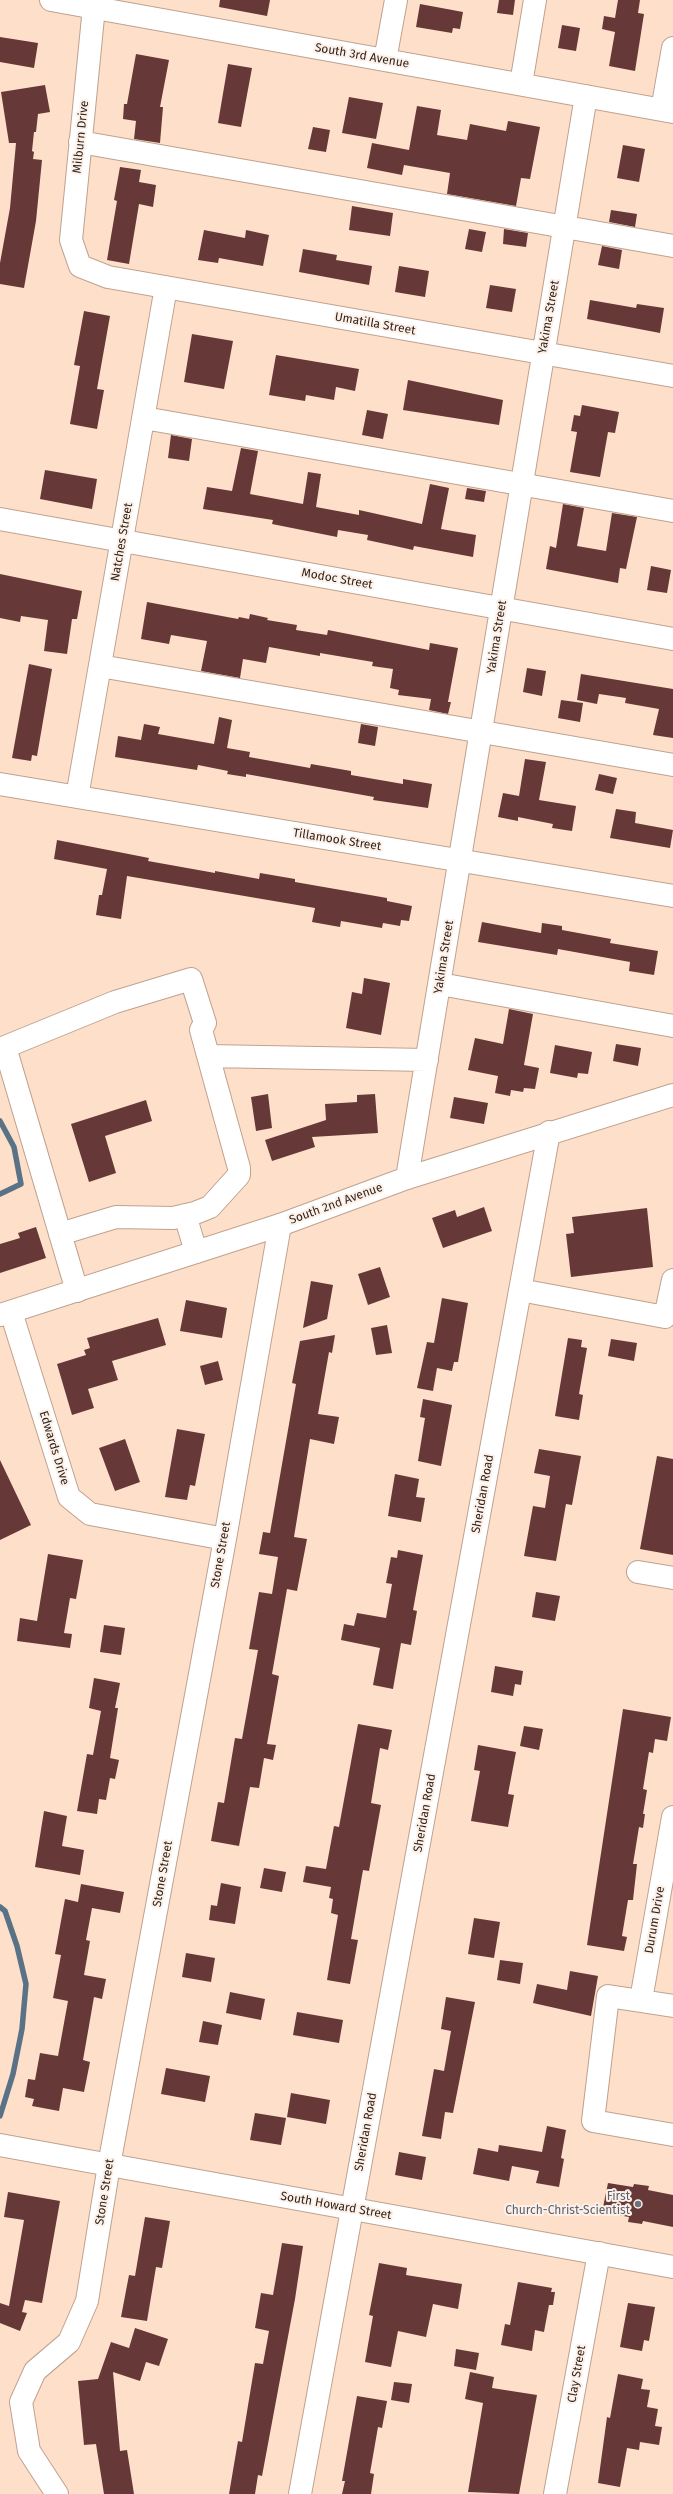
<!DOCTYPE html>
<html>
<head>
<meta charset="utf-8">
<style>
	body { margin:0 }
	canvas { display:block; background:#fedfca }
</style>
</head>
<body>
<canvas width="673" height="2494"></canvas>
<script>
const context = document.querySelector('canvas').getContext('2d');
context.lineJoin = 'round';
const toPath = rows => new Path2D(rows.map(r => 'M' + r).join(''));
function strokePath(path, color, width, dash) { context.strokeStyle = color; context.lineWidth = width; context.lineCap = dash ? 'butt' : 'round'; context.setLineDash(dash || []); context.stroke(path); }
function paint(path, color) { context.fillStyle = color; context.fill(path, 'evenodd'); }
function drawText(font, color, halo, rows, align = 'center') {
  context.font = font + ' "Fira Sans",sans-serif'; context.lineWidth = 4; context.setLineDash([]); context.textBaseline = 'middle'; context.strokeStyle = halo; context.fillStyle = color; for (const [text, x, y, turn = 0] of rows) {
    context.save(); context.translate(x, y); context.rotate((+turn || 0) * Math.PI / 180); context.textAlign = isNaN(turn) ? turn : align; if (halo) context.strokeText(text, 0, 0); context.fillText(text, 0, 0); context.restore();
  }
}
strokePath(toPath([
	[0,1121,14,1147,21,1184,0,1194],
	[0,1907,5,1911,17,1946,26,1984,22,2029,13,2074,0,2116]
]), '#597285', 5.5);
paint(toPath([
	[220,0,270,0,267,16,219,7],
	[499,0,515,0,513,15,497,13],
	[618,0,640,0,638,13,644,14,635,71,609,66,615,32,602,29,604,16,615,18],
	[420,4,463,12,460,29,453,28,452,33,416,27],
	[562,25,580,28,576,51,558,48],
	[0,37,38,43,34,68,0,62],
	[136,54,169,60,160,107,163,107,160,143,134,139,136,121,123,119,124,104,127,104],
	[228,64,252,68,241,127,218,123],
	[45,85,50,112,38,114,36,132,34,132,32,151,34,152,33,159,42,160,36,221,24,288,0,284,0,263,10,208,16,143,9,143,1,92],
	[349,97,383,103,376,139,342,133],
	[417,106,441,110,437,135,467,140,470,124,506,131,508,121,540,127,530,179,521,178,516,206,447,194,450,173,404,165,402,175,367,168,372,143,409,150],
	[313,127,330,130,326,152,308,149],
	[623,145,645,149,639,182,617,178],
	[120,167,141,170,139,182,156,185,153,207,139,204,129,264,107,260,117,201,114,200],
	[352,206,393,213,390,236,349,230],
	[611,210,637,214,635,227,609,222],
	[469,229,486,232,482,252,465,249],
	[504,229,528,233,526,247,503,244],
	[204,230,245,238,246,230,269,235,263,266,219,258,218,263,198,260],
	[602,246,622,250,619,269,598,265],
	[303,249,337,255,336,260,372,266,369,285,299,272],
	[399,266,429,271,425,297,395,292],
	[490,285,516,289,512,312,486,308],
	[590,300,636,308,637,304,664,308,660,333,587,319],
	[84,311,110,316,97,389,104,390,97,429,70,424,80,366,74,365],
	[192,334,233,341,224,389,184,382],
	[276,355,359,369,355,391,336,387,334,400,306,395,305,401,269,395],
	[408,380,503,400,499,425,403,410],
	[582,405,619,412,615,433,608,432,600,477,570,472,577,432,571,431,574,415,580,416],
	[367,410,388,414,383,439,362,435],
	[171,435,192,439,189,461,168,458],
	[241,448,258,451,250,494,303,504,308,472,321,474,316,507,359,515,359,510,422,524,430,484,449,488,441,529,476,535,473,557,414,546,413,550,395,546,367,540,368,535,338,530,337,537,272,524,273,520,203,509,207,487,232,491],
	[45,470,97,479,92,509,40,499],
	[467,488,486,491,484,502,465,499],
	[563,504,584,508,577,546,606,551,612,513,637,517,626,569,620,568,618,583,546,569,550,546,556,548],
	[651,566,671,570,667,593,647,590],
	[0,574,82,591,77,619,72,619,67,654,44,651,48,620,21,616,20,622,0,618],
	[147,602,238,619,239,617,249,619,250,614,268,618,267,620,297,625,296,630,327,635,328,630,429,650,430,643,458,648,448,702,451,702,448,714,429,710,431,699,398,695,399,690,390,688,393,669,372,666,373,662,320,653,320,656,269,647,266,663,243,659,240,678,201,671,207,641,171,635,169,644,141,639],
	[29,664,52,669,37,756,32,755,31,761,12,758],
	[527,668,546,671,542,696,523,692],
	[581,674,673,689,673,738,653,735,659,709,625,703,626,698,599,694,597,704,577,700],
	[561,700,583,703,580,722,558,718],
	[219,717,232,720,227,748,250,752,249,757,310,768,311,764,351,771,351,775,403,784,403,779,432,784,428,808,373,800,374,797,246,774,246,777,227,774,228,771,198,765,197,770,115,757,118,736,141,740,144,724,160,727,158,734,214,744],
	[361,724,378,727,375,746,358,743],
	[525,759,546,762,539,800,576,806,572,831,552,828,553,824,518,817,518,821,498,817,503,793,519,796],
	[599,774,617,778,613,794,595,790],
	[616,809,636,812,635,823,673,830,670,848,610,838],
	[57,840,149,858,148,861,215,873,215,871,259,879,260,873,295,879,295,882,387,898,387,901,412,906,409,921,401,920,400,926,383,923,382,928,341,921,340,927,312,922,315,908,127,876,121,919,96,915,99,895,102,895,107,869,54,859],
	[482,922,541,933,542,923,562,926,562,930,611,939,610,943,658,951,654,975,629,971,630,962,558,949,557,955,478,942],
	[364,978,390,983,381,1035,346,1028,352,992,362,994],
	[509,1009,533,1014,524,1065,539,1068,535,1089,524,1088,523,1092,511,1090,510,1096,495,1093,498,1076,468,1070,475,1038,503,1044],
	[616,1044,641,1048,638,1066,613,1061],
	[555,1045,592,1052,588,1074,578,1073,577,1078,550,1073],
	[268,1094,272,1128,256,1131,251,1097],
	[375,1094,378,1133,312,1137,315,1147,272,1161,265,1140,326,1120,325,1104,357,1102,357,1095],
	[454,1097,488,1103,484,1124,450,1118],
	[146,1100,152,1121,105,1136,116,1173,89,1182,71,1124],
	[484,1207,492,1231,443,1248,432,1218,455,1210,457,1217],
	[647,1208,653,1267,571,1277,566,1234,574,1233,572,1217],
	[36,1227,46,1258,0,1273,0,1244,20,1238,18,1233],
	[380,1267,390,1297,368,1305,358,1274],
	[311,1281,333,1285,327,1319,303,1328],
	[442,1298,468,1303,458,1362,454,1362,452,1371,437,1368,433,1391,417,1388,427,1342,434,1343],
	[186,1300,227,1308,222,1338,180,1331],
	[158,1318,166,1345,112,1361,118,1380,88,1389,94,1408,72,1415,57,1364,86,1355,84,1350,90,1348,87,1338],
	[387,1325,392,1353,376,1355,371,1328],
	[335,1335,332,1353,329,1352,318,1414,339,1417,334,1444,310,1439,294,1537,307,1539,297,1591,287,1589,272,1674,279,1676,267,1744,276,1745,273,1760,264,1758,259,1788,250,1787,239,1846,211,1841,218,1802,224,1803,235,1738,242,1739,258,1650,249,1649,259,1592,272,1594,278,1557,259,1554,263,1532,270,1533,296,1384,292,1383,300,1341],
	[568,1338,582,1340,581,1347,587,1348,579,1394,583,1395,579,1420,555,1416],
	[611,1339,637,1343,634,1361,608,1356],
	[218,1361,223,1380,205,1385,200,1366],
	[423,1399,452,1405,441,1466,418,1461,425,1418,420,1417],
	[177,1429,205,1434,195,1486,190,1485,187,1500,165,1497],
	[125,1439,140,1482,115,1491,99,1448],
	[539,1449,581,1456,572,1505,566,1504,556,1561,524,1556,533,1506,545,1508,550,1476,534,1473],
	[657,1456,673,1459,673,1555,640,1549],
	[0,1460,31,1525,0,1540],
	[395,1474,419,1479,416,1497,425,1498,421,1522,388,1516],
	[398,1550,423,1555,413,1610,417,1611,411,1645,401,1643,393,1689,373,1685,380,1648,341,1640,344,1624,354,1626,357,1613,386,1618,392,1584,386,1583,391,1557,397,1558],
	[48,1554,83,1560,76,1599,70,1598,64,1633,72,1634,70,1648,17,1641,20,1618,37,1621],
	[536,1592,560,1596,555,1621,532,1617],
	[104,1625,125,1628,121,1655,100,1652],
	[495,1666,523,1671,521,1685,515,1684,513,1696,491,1692],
	[94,1678,120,1683,115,1708,118,1708,110,1758,119,1760,115,1779,110,1778,106,1800,99,1799,97,1814,77,1811,87,1754,93,1755,101,1711,89,1708],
	[623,1709,671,1717,667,1741,655,1739,653,1753,649,1752,643,1789,647,1790,643,1814,645,1814,643,1828,639,1827,633,1864,637,1864,633,1900,628,1900,622,1936,627,1937,624,1951,587,1945],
	[358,1724,392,1730,388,1750,380,1748,371,1803,381,1805,369,1871,363,1870,351,1939,358,1940,350,1984,327,1980,338,1915,331,1913,333,1899,329,1898,331,1887,303,1882,306,1866,326,1869,334,1826,339,1827],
	[524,1726,543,1729,539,1750,520,1746],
	[478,1745,516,1752,508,1794,514,1795,508,1827,471,1821,480,1771,474,1770],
	[44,1811,67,1816,62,1846,84,1850,80,1875,35,1867],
	[264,1868,286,1872,282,1892,260,1888],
	[221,1883,241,1887,235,1924,209,1920,211,1905,217,1906],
	[81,1884,124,1892,120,1913,92,1908,86,1940,90,1941,84,1975,106,1979,102,1999,94,1997,83,2060,90,2062,84,2092,63,2088,59,2111,32,2106,34,2099,25,2097,28,2079,35,2080,40,2053,58,2056,68,2001,53,1998,61,1955,55,1954,65,1899,78,1902],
	[474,1918,500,1922,494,1958,468,1954],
	[186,1953,215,1958,211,1982,182,1977],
	[500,1960,523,1963,520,1984,497,1980],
	[570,1971,598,1976,591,2016,533,2003,537,1984,567,1990],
	[230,1992,265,1999,261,2020,226,2013],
	[446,1997,475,2002,453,2113,445,2112,441,2139,422,2136,434,2069,444,2071,451,2031,441,2029],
	[297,2012,343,2020,339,2043,293,2035],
	[203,2021,222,2025,218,2045,199,2042],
	[166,2068,210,2076,205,2102,161,2094],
	[291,2093,330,2100,326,2124,287,2117],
	[255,2113,286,2118,281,2145,250,2140],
	[547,2126,566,2130,561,2158,564,2159,559,2187,536,2183,539,2171,512,2166,509,2181,473,2174,478,2148,498,2152,499,2145,542,2152],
	[399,2152,426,2157,422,2180,395,2175],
	[608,2183,633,2187,634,2184,649,2186,648,2190,673,2195,673,2227,643,2221,642,2224,628,2222,629,2217,602,2212],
	[8,2192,60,2201,42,2303,25,2300,22,2312,27,2313,20,2331,0,2323,0,2303,9,2306,24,2220,4,2217],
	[145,2217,170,2221,162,2268,156,2267,147,2321,121,2317,129,2275,135,2276],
	[282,2243,303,2246,295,2299,262,2476,258,2475,255,2494,229,2494,238,2441,242,2442,255,2363,263,2364,269,2331,255,2328,261,2293,273,2295],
	[379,2263,407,2268,406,2275,462,2284,458,2309,433,2304,426,2337,398,2331,391,2367,365,2362,373,2316,369,2315],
	[518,2282,552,2288,551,2292,555,2292,553,2305,549,2305,544,2332,535,2330,532,2351,501,2345,505,2324,510,2325],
	[628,2303,655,2307,649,2341,644,2340,642,2351,620,2347],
	[135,2328,168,2339,159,2366,146,2362,140,2381,113,2372,120,2451,127,2450,134,2494,104,2494,96,2444,84,2445,78,2381,98,2379,111,2342,129,2348],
	[456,2349,479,2353,476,2370,454,2366],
	[470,2372,494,2377,492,2388,537,2395,519,2494,468,2492,483,2403,465,2399],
	[618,2374,643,2379,641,2389,650,2390,647,2407,658,2409,655,2426,662,2427,659,2445,640,2442,639,2450,627,2448,620,2487,598,2483,607,2417,610,2418],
	[394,2382,412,2384,409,2403,391,2400],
	[357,2396,387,2401,382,2428,378,2427,370,2473,374,2474,371,2494,342,2494,345,2481,342,2481]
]), '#663938');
const minor = toPath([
	[51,0,673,112],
	[94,7,71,240,80,266,108,277,673,376],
	[385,60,396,0],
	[521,84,535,0],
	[662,110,673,48],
	[80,142,673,246],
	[144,418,673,511],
	[0,519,673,639],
	[100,666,673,765],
	[0,784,673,896],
	[77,797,166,287],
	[440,984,673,1026],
	[208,1056,427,1060],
	[407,1178,586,96],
	[185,1215,196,1252],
	[60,1234,116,1217,173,1218,195,1213,210,1207,239,1175,239,1168,201,1030,205,1023,191,979,115,1002,5,1047,77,1291],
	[520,1290,665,1317,673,1280],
	[11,1312,69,1497,90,1514,225,1539],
	[638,1572,673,1578],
	[641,2000,673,1817],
	[673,2006,608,1996,593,2121,673,2135],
	[57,2494,29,2451,21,2402,35,2371,69,2342,87,2301,109,2165,225,1539,280,1225],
	[300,2494,549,1132],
	[555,2494,599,2253]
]);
const major = toPath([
	[0,1315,280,1225,407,1178,673,1095],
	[0,2145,673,2267]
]);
strokePath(minor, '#bfa28f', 24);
strokePath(major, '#bfa28f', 24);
strokePath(minor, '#fff', 22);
strokePath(major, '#fff', 22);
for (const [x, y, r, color] of [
	[638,2204,4,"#6b7280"]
]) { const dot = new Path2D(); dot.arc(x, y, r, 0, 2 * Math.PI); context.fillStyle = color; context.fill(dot); strokePath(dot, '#fdf0e8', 1.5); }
drawText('12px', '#2f241c', '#fdf0e8', [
	["South 3rd Avenue",362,56,10],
	["Milburn Drive",81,137,-84],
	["Yakima Street",549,317,-80],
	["Umatilla Street",375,324,10],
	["Natches Street",122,542,-80],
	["Modoc Street",337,579,10],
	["Yakima Street",497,637,-81],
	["Tillamook Street",337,840,9],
	["Yakima Street",444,957,-81],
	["South 2nd Avenue",336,1204,-20],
	["Edwards Drive",54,1448,73],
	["Sheridan Road",483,1494,-80],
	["Stone Street",221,1555,-80],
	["Sheridan Road",425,1813,-80],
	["Stone Street",163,1874,-80],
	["Durum Drive",655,1920,-80],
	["Sheridan Road",366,2132,-80],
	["Stone Street",105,2192,-81],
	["South Howard Street",336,2206,10],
	["Clay Street",577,2374,-80]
]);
drawText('12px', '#5b616d', '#fdf0e8', [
	["First",630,2197],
	["Church-Christ-Scientist",630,2211]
], 'right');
</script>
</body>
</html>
